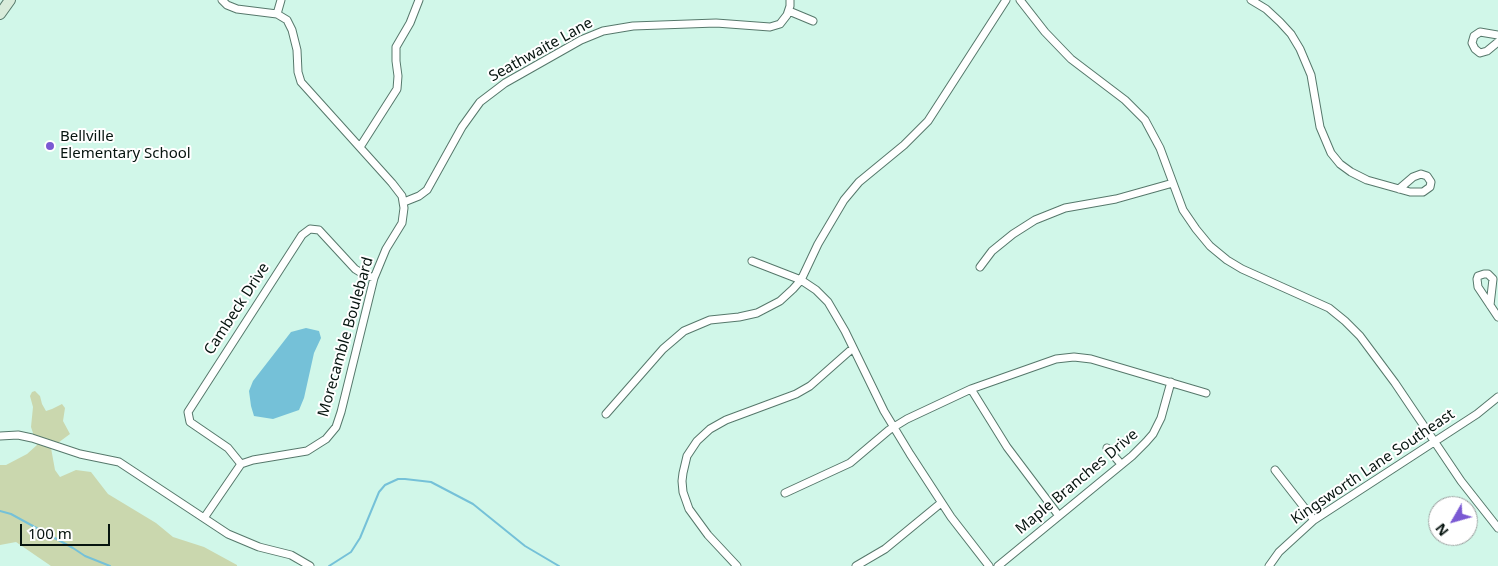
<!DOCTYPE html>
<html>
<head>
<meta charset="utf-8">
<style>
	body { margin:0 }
	#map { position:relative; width:1498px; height:566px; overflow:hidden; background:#d1f7e9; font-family:"Noto Sans",sans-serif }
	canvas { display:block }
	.north { position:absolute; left:1428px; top:496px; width:50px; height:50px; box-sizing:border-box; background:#fff; border:1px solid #9ba19f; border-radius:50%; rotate:232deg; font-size:14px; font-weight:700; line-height:20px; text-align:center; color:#06140f }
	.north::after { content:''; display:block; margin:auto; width:18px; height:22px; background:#7a59d3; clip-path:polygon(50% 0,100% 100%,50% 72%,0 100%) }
	.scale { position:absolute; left:20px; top:524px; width:90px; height:22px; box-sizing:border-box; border:2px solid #06140f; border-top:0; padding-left:6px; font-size:15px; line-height:18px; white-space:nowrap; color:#06140f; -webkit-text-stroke:4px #fff; paint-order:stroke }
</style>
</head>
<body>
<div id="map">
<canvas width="1498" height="566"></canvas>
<div class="north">N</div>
<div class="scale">100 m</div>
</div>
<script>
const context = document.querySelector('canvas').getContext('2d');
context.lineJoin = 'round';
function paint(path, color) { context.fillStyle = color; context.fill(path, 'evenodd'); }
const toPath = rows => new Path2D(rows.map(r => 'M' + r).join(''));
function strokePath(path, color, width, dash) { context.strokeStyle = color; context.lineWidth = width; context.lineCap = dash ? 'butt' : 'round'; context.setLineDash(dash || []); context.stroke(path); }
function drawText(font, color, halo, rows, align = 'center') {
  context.font = font + ' "Noto Sans",sans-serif'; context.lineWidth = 4; context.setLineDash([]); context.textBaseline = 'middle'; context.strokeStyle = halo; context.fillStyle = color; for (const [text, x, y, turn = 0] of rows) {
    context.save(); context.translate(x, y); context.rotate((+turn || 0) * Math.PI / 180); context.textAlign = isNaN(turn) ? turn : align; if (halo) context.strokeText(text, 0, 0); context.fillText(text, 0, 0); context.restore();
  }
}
paint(toPath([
	[35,391,40,396,42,404,46,411,52,409,62,404,65,408,63,421,70,434,51,448,55,470,60,477,76,470,91,472,108,494,156,523,173,537,204,547,237,565,237,566,51,566,16,542,0,545,0,465,6,465,27,454,37,445,31,427,33,407,30,396,32,392]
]), '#cad7ae');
paint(toPath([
	[306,328,319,331,321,338,314,353,304,398,299,410,273,419,254,416,251,406,249,391,253,381,291,332]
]), '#75c1d8');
strokePath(toPath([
	[0,511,11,514,73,548,85,556,110,566],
	[329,566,351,552,360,538,379,492,385,485,398,479,405,479,431,482,473,504,525,546,559,566]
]), '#75c1d8', 2);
const street = toPath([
	[1020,0,1045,32,1071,59,1125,100,1145,120,1160,148,1183,210,1196,229,1210,246,1227,260,1242,269,1329,308,1345,321,1360,336,1395,383,1461,481,1498,528],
	[1251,0,1266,9,1280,22,1291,34,1300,49,1311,75,1320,127,1331,153,1340,164,1351,172,1367,180,1410,192,1423,192,1430,187,1431,182,1427,176,1421,174,1413,177,1399,189],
	[789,11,813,21],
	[277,14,281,0],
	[1498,35,1480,32,1474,36,1472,43,1475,49,1480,53,1487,51,1498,42],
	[360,147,397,89,398,76,396,61,396,47,410,23,419,0],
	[404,202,419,196,427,190,462,127,480,102,505,83,581,40,603,31,633,26,716,23,770,27,780,24,787,15,790,6,790,0],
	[752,261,801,280,816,290,828,302,845,331,884,411,910,454,951,517,989,566],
	[980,267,992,251,1013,234,1035,220,1065,208,1116,199,1173,183],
	[1490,305,1493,279,1488,274,1484,274,1478,276,1477,279,1478,287,1498,317],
	[971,389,1007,447,1059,516],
	[606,414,663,349,684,331,710,320,739,317,757,313,780,301,793,289,801,280,818,244,844,200,859,182,904,145,928,121,1006,0],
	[0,436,18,435,32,438,80,454,119,462,228,534,259,547,291,555,310,566],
	[1107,448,1121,464],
	[241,464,228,448,190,422,188,412,302,235,310,229,319,230,355,269,363,274,374,278],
	[1275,470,1314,520],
	[785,493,850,463,889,430,907,419,971,389,1056,359,1074,357,1091,359,1206,393],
	[204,518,241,464,253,460,307,451,326,439,336,427,341,412,374,278,386,249,402,223,404,208,402,196,392,183,301,82,298,72,297,50,292,30,287,20,277,14,237,9,227,5,222,0],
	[737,566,708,535,689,509,683,492,682,481,683,473,687,456,697,441,710,429,726,420,796,394,810,386,853,348],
	[856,566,885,549,941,503],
	[998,566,1132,456,1146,442,1153,434,1161,418,1171,382],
	[1269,566,1279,552,1314,520,1477,414,1498,397]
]);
const secondary = toPath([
	[0,14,10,0]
]);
strokePath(street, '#56786b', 9);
strokePath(secondary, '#56786b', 12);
strokePath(street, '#fff', 7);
strokePath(secondary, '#d9ecdb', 10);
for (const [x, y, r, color] of [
	[50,146,5,"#7a59d3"]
]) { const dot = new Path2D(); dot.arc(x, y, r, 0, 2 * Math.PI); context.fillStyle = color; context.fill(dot); strokePath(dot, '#fff', 2); }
drawText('15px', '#06140f', '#fff', [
	["Seathwaite Lane",541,50,-29],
	["Cambeck Drive",237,309,-57],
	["Morecamble Boulebard",346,337,-74],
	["Kingsworth Lane Southeast",1373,467,-34],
	["Maple Branches Drive",1077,482,-40]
]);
drawText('15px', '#06140f', '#fff', [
	["Bellville",60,137],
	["Elementary School",60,154]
], 'left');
</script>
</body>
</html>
